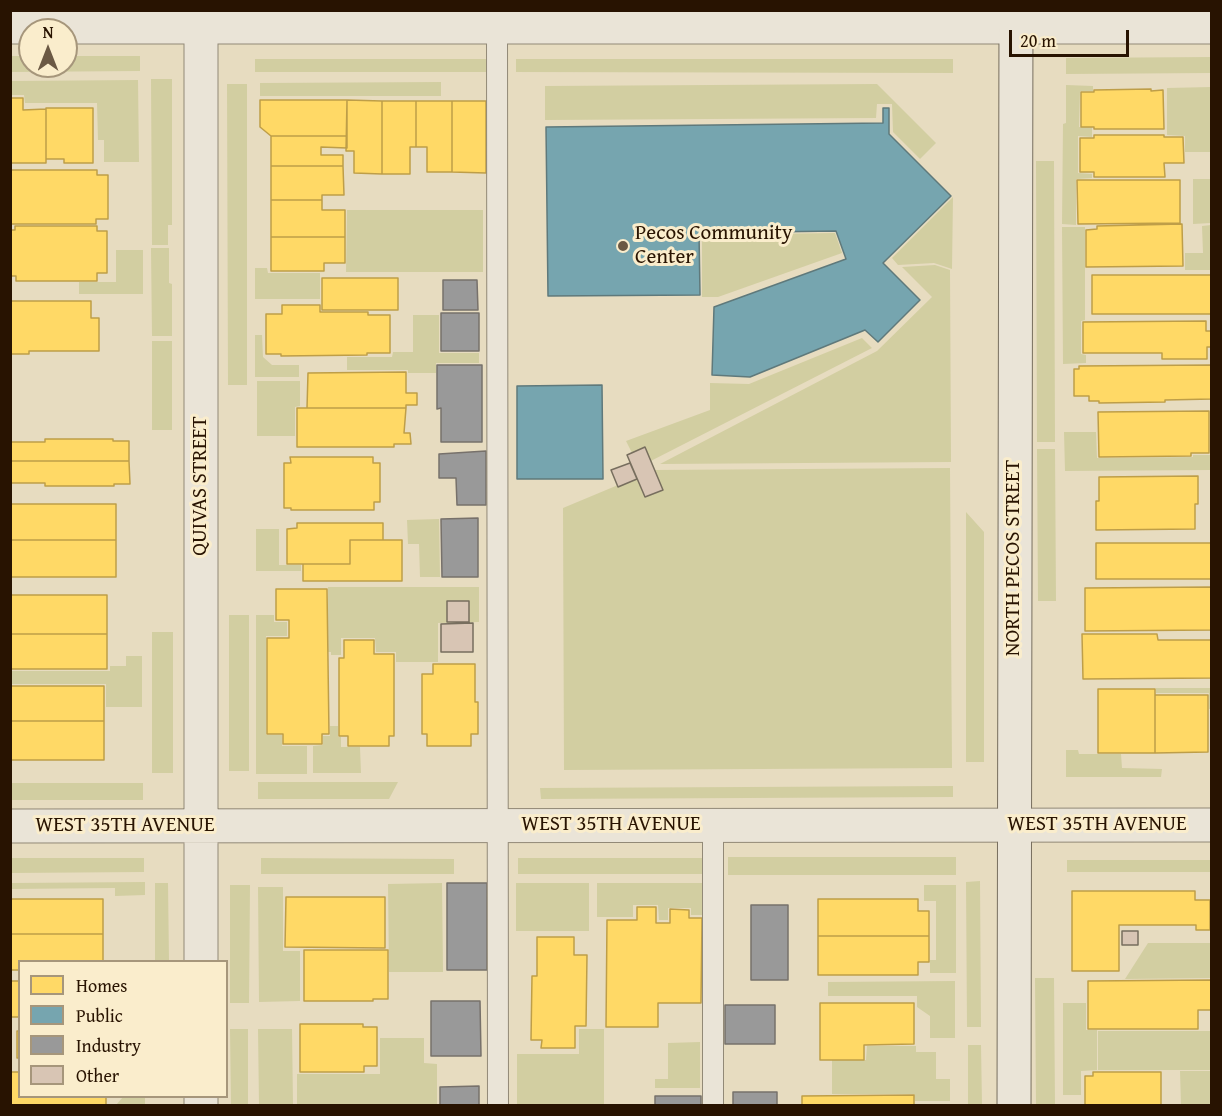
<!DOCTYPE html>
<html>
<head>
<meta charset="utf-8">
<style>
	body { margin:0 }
	#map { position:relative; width:1222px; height:1116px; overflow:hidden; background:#e7dcc0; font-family:"Gentium Book Plus",serif }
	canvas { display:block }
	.frame { position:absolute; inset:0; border:12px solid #281301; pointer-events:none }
	.legend { position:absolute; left:18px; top:960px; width:210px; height:138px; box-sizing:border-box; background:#faedcc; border:2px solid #a6967b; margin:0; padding:8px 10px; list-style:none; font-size:18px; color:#281301 }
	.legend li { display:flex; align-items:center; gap:12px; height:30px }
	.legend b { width:30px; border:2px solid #a6967b }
	.north { position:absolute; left:18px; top:18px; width:60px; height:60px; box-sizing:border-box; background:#faedcc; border:2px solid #a6967b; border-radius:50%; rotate:0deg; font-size:16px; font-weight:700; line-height:24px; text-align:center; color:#281301 }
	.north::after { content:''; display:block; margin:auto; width:21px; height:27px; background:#6b5944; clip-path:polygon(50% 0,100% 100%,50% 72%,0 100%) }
	.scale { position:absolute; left:1009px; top:30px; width:120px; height:27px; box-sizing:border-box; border:3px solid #281301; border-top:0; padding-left:8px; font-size:18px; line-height:21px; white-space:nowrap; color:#281301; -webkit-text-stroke:4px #faedcc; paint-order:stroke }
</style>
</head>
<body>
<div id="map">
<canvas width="1222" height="1116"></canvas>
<div class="frame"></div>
<ul class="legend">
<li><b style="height:16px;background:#ffd966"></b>Homes</li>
<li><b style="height:16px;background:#76a5af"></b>Public</li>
<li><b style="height:16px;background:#999"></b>Industry</li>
<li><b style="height:16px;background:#d8c5b4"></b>Other</li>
</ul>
<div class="north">N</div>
<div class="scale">20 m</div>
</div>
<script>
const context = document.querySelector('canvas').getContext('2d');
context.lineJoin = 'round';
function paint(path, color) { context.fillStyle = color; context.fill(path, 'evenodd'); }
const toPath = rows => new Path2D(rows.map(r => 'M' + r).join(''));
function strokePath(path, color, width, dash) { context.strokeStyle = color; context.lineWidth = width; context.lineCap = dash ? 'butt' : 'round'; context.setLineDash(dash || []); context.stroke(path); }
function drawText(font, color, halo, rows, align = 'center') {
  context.font = font + ' "Gentium Book Plus",serif'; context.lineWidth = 6; context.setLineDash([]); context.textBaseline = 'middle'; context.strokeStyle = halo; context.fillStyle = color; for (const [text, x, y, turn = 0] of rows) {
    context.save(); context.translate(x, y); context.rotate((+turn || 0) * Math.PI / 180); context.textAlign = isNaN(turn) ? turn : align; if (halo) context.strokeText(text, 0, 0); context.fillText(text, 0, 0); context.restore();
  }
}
paint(toPath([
	[11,56,30,56,30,66,66,66,66,56,140,56,140,71,11,72],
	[1211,57,1211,73,1066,74,1066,58],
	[255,59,487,59,487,72,255,72],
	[516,59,953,59,953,73,516,72],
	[151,79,172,79,172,225,168,225,168,245,152,245],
	[138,80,139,162,104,162,104,140,98,140,97,103,25,103,24,95,11,95,11,81],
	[441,82,441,96,260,96,260,83],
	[227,84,247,84,247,385,228,385],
	[877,84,936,143,920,159,893,132,892,104,877,104,876,118,545,120,545,86],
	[1066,85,1093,86,1093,91,1080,91,1079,127,1092,127,1092,137,1078,136,1078,173,1092,174,1092,178,1076,179,1076,225,1062,224,1063,124,1066,123],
	[1211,87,1211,152,1185,152,1185,136,1167,135,1167,88],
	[1036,161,1054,161,1055,442,1037,442],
	[1193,179,1211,179,1211,223,1193,224],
	[953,197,952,269,934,263,898,265,892,258],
	[347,210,483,210,483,272,346,272],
	[1211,225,1211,270,1185,270,1185,253,1203,253,1202,226],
	[1062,227,1085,227,1085,320,1081,321,1081,354,1086,355,1086,363,1063,364],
	[835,233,842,253,718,297,702,297,702,235],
	[151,248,169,248,169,283,172,284,172,336,152,336],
	[116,250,143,250,143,294,79,294,79,282,116,282],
	[935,265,950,270,951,462,660,464,877,351,932,297,902,267],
	[255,268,267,268,268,273,320,273,320,299,255,299],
	[413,315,439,315,439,353,479,353,479,363,436,363,436,373,408,373,408,370,347,370,347,357,392,357,393,352,413,352],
	[255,335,262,335,263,357,272,365,299,365,299,377,255,377],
	[862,338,872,348,639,467,626,441,710,410,710,383,749,384],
	[152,341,172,341,172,430,152,430],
	[257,381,300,381,300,406,295,407,295,436,257,436],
	[1211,428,1211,470,1065,471,1064,432,1096,432,1097,458,1193,457,1193,455,1211,455],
	[1037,449,1055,449,1056,601,1038,601],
	[950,468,952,768,564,770,563,508,654,470],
	[966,512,984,532,984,762,966,762],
	[439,519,440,577,420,577,419,544,408,544,407,520],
	[256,529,279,529,279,565,301,565,301,571,256,571],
	[328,587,479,587,479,622,438,623,438,662,396,662,396,652,376,652,375,638,341,638,341,655,331,655,331,652,328,652],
	[229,615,249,615,249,771,229,771],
	[256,615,274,615,274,622,287,622,287,636,266,636,266,735,282,735,282,746,307,746,307,774,256,774],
	[152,632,173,632,173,773,152,773],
	[126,656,142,656,142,707,106,707,106,684,11,684,11,671,110,671,110,666,126,666],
	[1156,688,1211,688,1211,709,1209,709,1209,693,1156,693],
	[330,726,338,726,338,737,341,737,341,747,360,747,361,773,313,773,313,746,323,745,323,736,330,736],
	[1066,750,1078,750,1079,754,1121,754,1122,768,1162,769,1161,777,1066,777],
	[258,782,398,782,389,799,258,799],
	[11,783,143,783,143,800,11,800],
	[953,786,953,797,541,799,540,788],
	[728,857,956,857,956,875,728,875],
	[10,858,144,858,144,872,11,873],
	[261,858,454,859,454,874,261,874],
	[518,858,703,858,703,874,518,874],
	[1067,860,1211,860,1211,872,1067,872],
	[980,881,981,1027,967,1027,966,882],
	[145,882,145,895,115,896,115,888,10,889,11,883],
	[155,883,168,883,169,961,155,961],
	[442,883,443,972,389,972,388,884],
	[516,883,589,883,589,931,516,931],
	[597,883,703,883,703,915,691,915,691,908,668,908,668,920,659,920,658,905,633,905,633,917,597,917],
	[230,885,250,885,249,1003,230,1003],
	[924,885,956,885,956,973,930,973,930,960,936,960,936,901,924,901],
	[258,887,283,887,283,951,300,951,300,1001,259,1002],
	[1148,943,1211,943,1211,978,1125,979],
	[1035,978,1054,978,1055,1105,1036,1105],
	[955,981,955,1038,930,1038,930,1016,917,1007,917,996,828,996,828,982],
	[1063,1003,1086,1003,1086,1030,1097,1030,1097,1070,1081,1071,1081,1095,1063,1095],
	[230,1029,248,1029,248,1105,231,1105],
	[258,1029,292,1029,293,1105,259,1105],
	[579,1029,604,1029,604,1105,517,1105,517,1054,579,1054],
	[1098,1031,1211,1031,1211,1070,1098,1070],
	[380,1038,424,1038,424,1063,437,1064,437,1105,297,1105,297,1074,380,1074],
	[700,1042,700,1088,655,1088,655,1079,668,1079,668,1043],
	[968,1045,981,1045,982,1105,968,1105],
	[867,1046,916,1046,916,1052,936,1052,936,1079,950,1079,950,1101,915,1101,914,1094,832,1094,832,1060,866,1060],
	[1180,1071,1211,1071,1211,1105,1181,1105],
	[123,1097,145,1097,145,1105,116,1105]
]), '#d2cea1');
const homes = toPath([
	[1151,89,1151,91,1163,90,1164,129,1094,129,1094,127,1081,127,1081,92,1094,92,1094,90,1151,89],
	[10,98,23,98,23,110,46,109,46,163,10,163,10,98],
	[260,100,347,100,347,136,271,136,260,127,260,100],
	[347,100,382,101,382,174,354,173,354,151,346,151,347,100],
	[382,101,416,101,416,147,410,147,410,174,382,174,382,101],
	[416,101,452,101,452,172,427,172,427,147,416,147,416,101],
	[452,101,486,101,486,173,452,172,452,101],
	[46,108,93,108,93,163,64,163,64,159,46,159,46,108],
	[1094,135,1164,135,1164,137,1183,137,1184,163,1164,163,1165,177,1094,177,1094,172,1080,172,1080,138,1094,138,1094,135],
	[271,136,347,136,347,148,321,147,321,155,343,155,343,166,271,166,271,136],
	[271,166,343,166,344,195,322,195,322,200,271,200,271,166],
	[10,170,97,170,97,175,108,175,108,219,96,219,96,224,10,224,10,170],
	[1077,180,1180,180,1180,223,1078,224,1077,180],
	[271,200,322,200,322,210,345,210,345,237,271,237,271,200],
	[1182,224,1183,266,1086,267,1086,230,1097,229,1097,226,1182,224],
	[15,226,97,226,97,231,107,231,107,273,97,273,97,281,16,281,16,276,10,276,10,230,15,230,15,226],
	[271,237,345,237,345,263,324,263,324,271,271,271,271,237],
	[1092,275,1212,275,1212,314,1092,314,1092,275],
	[322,278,398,278,398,310,322,310,322,278],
	[10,301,91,301,91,318,99,318,99,351,29,351,29,354,10,354,10,301],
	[282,305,320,305,320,312,368,312,368,315,390,315,390,353,367,353,367,355,281,356,281,354,266,354,266,314,282,314,282,305],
	[1206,321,1206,331,1211,331,1211,347,1207,347,1207,359,1162,359,1162,353,1083,353,1083,322,1206,321],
	[1212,365,1212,399,1165,400,1165,402,1099,403,1099,401,1089,401,1089,396,1074,396,1074,369,1079,369,1079,366,1212,365],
	[406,372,406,393,417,393,417,405,406,405,406,408,307,408,308,373,406,372],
	[297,408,406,408,404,433,410,433,411,444,394,444,394,447,297,447,297,408],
	[1209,411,1209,453,1191,453,1191,456,1099,457,1098,412,1209,411],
	[45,439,113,439,113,441,129,441,129,461,10,461,10,442,45,442,45,439],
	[290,457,373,457,373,463,380,463,380,502,374,502,374,510,291,510,291,508,284,508,284,463,291,463,290,457],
	[10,461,129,461,130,484,114,484,114,486,45,486,45,483,10,483,10,461],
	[1198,476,1198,504,1195,504,1195,529,1096,530,1096,501,1099,501,1099,477,1198,476],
	[10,504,116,504,116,540,10,540,10,504],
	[297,523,383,523,383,540,350,540,350,564,287,564,287,529,297,528,297,523],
	[10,540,116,540,116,577,10,577,10,540],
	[350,540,402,540,402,581,303,581,303,564,350,564,350,540],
	[1096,543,1212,543,1212,579,1096,579,1096,543],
	[1212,587,1212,630,1085,631,1085,588,1212,587],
	[276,589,327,589,329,734,322,734,322,744,283,744,283,734,267,734,267,638,289,638,289,620,276,620,276,589],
	[10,595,107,595,107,634,10,634,10,595],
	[10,634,107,634,107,669,10,669,10,634],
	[1082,634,1157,634,1158,640,1212,640,1212,678,1083,679,1082,634],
	[344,640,374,640,374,654,394,654,394,736,389,736,389,746,348,746,348,736,339,736,339,658,344,658,344,640],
	[433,664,475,664,475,702,478,702,478,734,471,734,471,746,427,746,427,734,422,734,422,674,433,674,433,664],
	[10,686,104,686,104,721,10,721,10,686],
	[1098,689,1155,689,1155,753,1098,753,1098,689],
	[1155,695,1208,695,1208,752,1155,753,1155,695],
	[10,721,104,721,104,760,10,760,10,721],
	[1072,891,1195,891,1195,900,1210,900,1210,930,1196,930,1196,925,1119,925,1119,971,1072,971,1072,891],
	[286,897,385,897,385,948,285,947,286,897],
	[11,899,103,899,103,934,11,934,11,899],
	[818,899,918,899,918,911,929,911,929,936,818,936,818,899],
	[637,907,656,907,656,923,670,923,670,909,689,910,689,918,702,918,701,1003,658,1003,658,1027,606,1027,607,920,637,920,637,907],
	[11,934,103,934,103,962,20,962,20,970,11,970,11,934],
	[818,936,929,936,929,962,918,962,918,975,818,975,818,936],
	[537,937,574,937,574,955,587,955,586,1026,575,1026,575,1048,541,1048,542,1040,531,1040,532,976,537,976,537,937],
	[304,950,388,950,388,999,373,999,373,1001,304,1001,304,950],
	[1212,980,1212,1010,1198,1010,1198,1029,1088,1029,1088,981,1212,980],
	[10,981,20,981,20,1017,10,1017,10,981],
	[820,1003,914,1003,914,1044,864,1045,864,1060,820,1060,820,1003],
	[300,1024,363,1024,363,1027,377,1027,377,1066,364,1066,364,1072,300,1072,300,1024],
	[17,1031,20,1031,20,1058,17,1058,17,1031],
	[10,1072,20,1072,20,1096,106,1096,106,1106,10,1106,10,1072],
	[1093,1072,1161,1072,1161,1106,1085,1106,1085,1076,1093,1076,1093,1072],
	[914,1095,914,1106,802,1106,802,1096,914,1095]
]);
paint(homes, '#ffd966');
strokePath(homes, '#be9e48', 1.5);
const public = toPath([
	[883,108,889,108,889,134,951,196,883,263,920,300,878,342,865,330,750,377,712,375,714,307,846,259,836,231,699,233,700,295,548,296,546,127,883,123,883,108],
	[602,385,603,479,517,479,517,386,602,385]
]);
paint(public, '#76a5af');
strokePath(public, '#5f797b', 1.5);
const industry = toPath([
	[443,280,477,280,478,310,443,310,443,280],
	[441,313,479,313,479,351,441,351,441,313],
	[437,365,482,365,482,442,441,442,441,408,437,409,437,365],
	[486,451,486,505,457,505,456,478,439,478,439,454,486,451],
	[478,518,478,577,442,577,441,519,478,518],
	[447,883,487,883,487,970,447,970,447,883],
	[751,905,788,905,788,980,751,980,751,905],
	[431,1001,480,1001,481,1056,431,1056,431,1001],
	[725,1005,775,1005,775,1044,725,1044,725,1005],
	[479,1086,479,1106,440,1106,440,1087,479,1086],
	[733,1092,777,1092,777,1106,733,1106,733,1092],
	[655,1096,701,1096,701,1106,655,1106,655,1096]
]);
paint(industry, '#999');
strokePath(industry, '#77716b', 1.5);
const building = toPath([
	[645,447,663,490,645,497,627,455,645,447],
	[630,463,637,479,618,487,611,470,630,463],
	[447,601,469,601,469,622,447,622,447,601],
	[473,623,473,652,441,652,441,624,473,623],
	[1122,931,1138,931,1138,945,1122,945,1122,931]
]);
paint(building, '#d8c5b4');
strokePath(building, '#776e5e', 1.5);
const lane = toPath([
	[497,27,498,1106],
	[713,1106,713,825]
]);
const street = toPath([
	[201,10,201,962],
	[10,27,1212,27],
	[10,826,1212,825],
	[201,1096,201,1106]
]);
const secondary = toPath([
	[1014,1106,1016,10]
]);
strokePath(lane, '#928977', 22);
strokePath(street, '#928977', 35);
strokePath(secondary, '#776e5e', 35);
strokePath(lane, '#eae4d7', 20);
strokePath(street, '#eae4d7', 33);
strokePath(secondary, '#eae4d7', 33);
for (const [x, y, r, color] of [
	[623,246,6,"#6b5944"]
]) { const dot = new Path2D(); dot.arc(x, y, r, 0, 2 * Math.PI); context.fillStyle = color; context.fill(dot); strokePath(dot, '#faedcc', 2); }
drawText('21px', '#281301', '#faedcc', [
	["Pecos Community",635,234],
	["Center",635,258]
], 'left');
drawText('21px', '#281301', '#faedcc', [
	["QUIVAS STREET",201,486,-90],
	["NORTH PECOS STREET",1014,558,-90],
	["WEST 35TH AVENUE",611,825],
	["WEST 35TH AVENUE",1097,825],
	["WEST 35TH AVENUE",125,826]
]);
</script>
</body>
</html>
